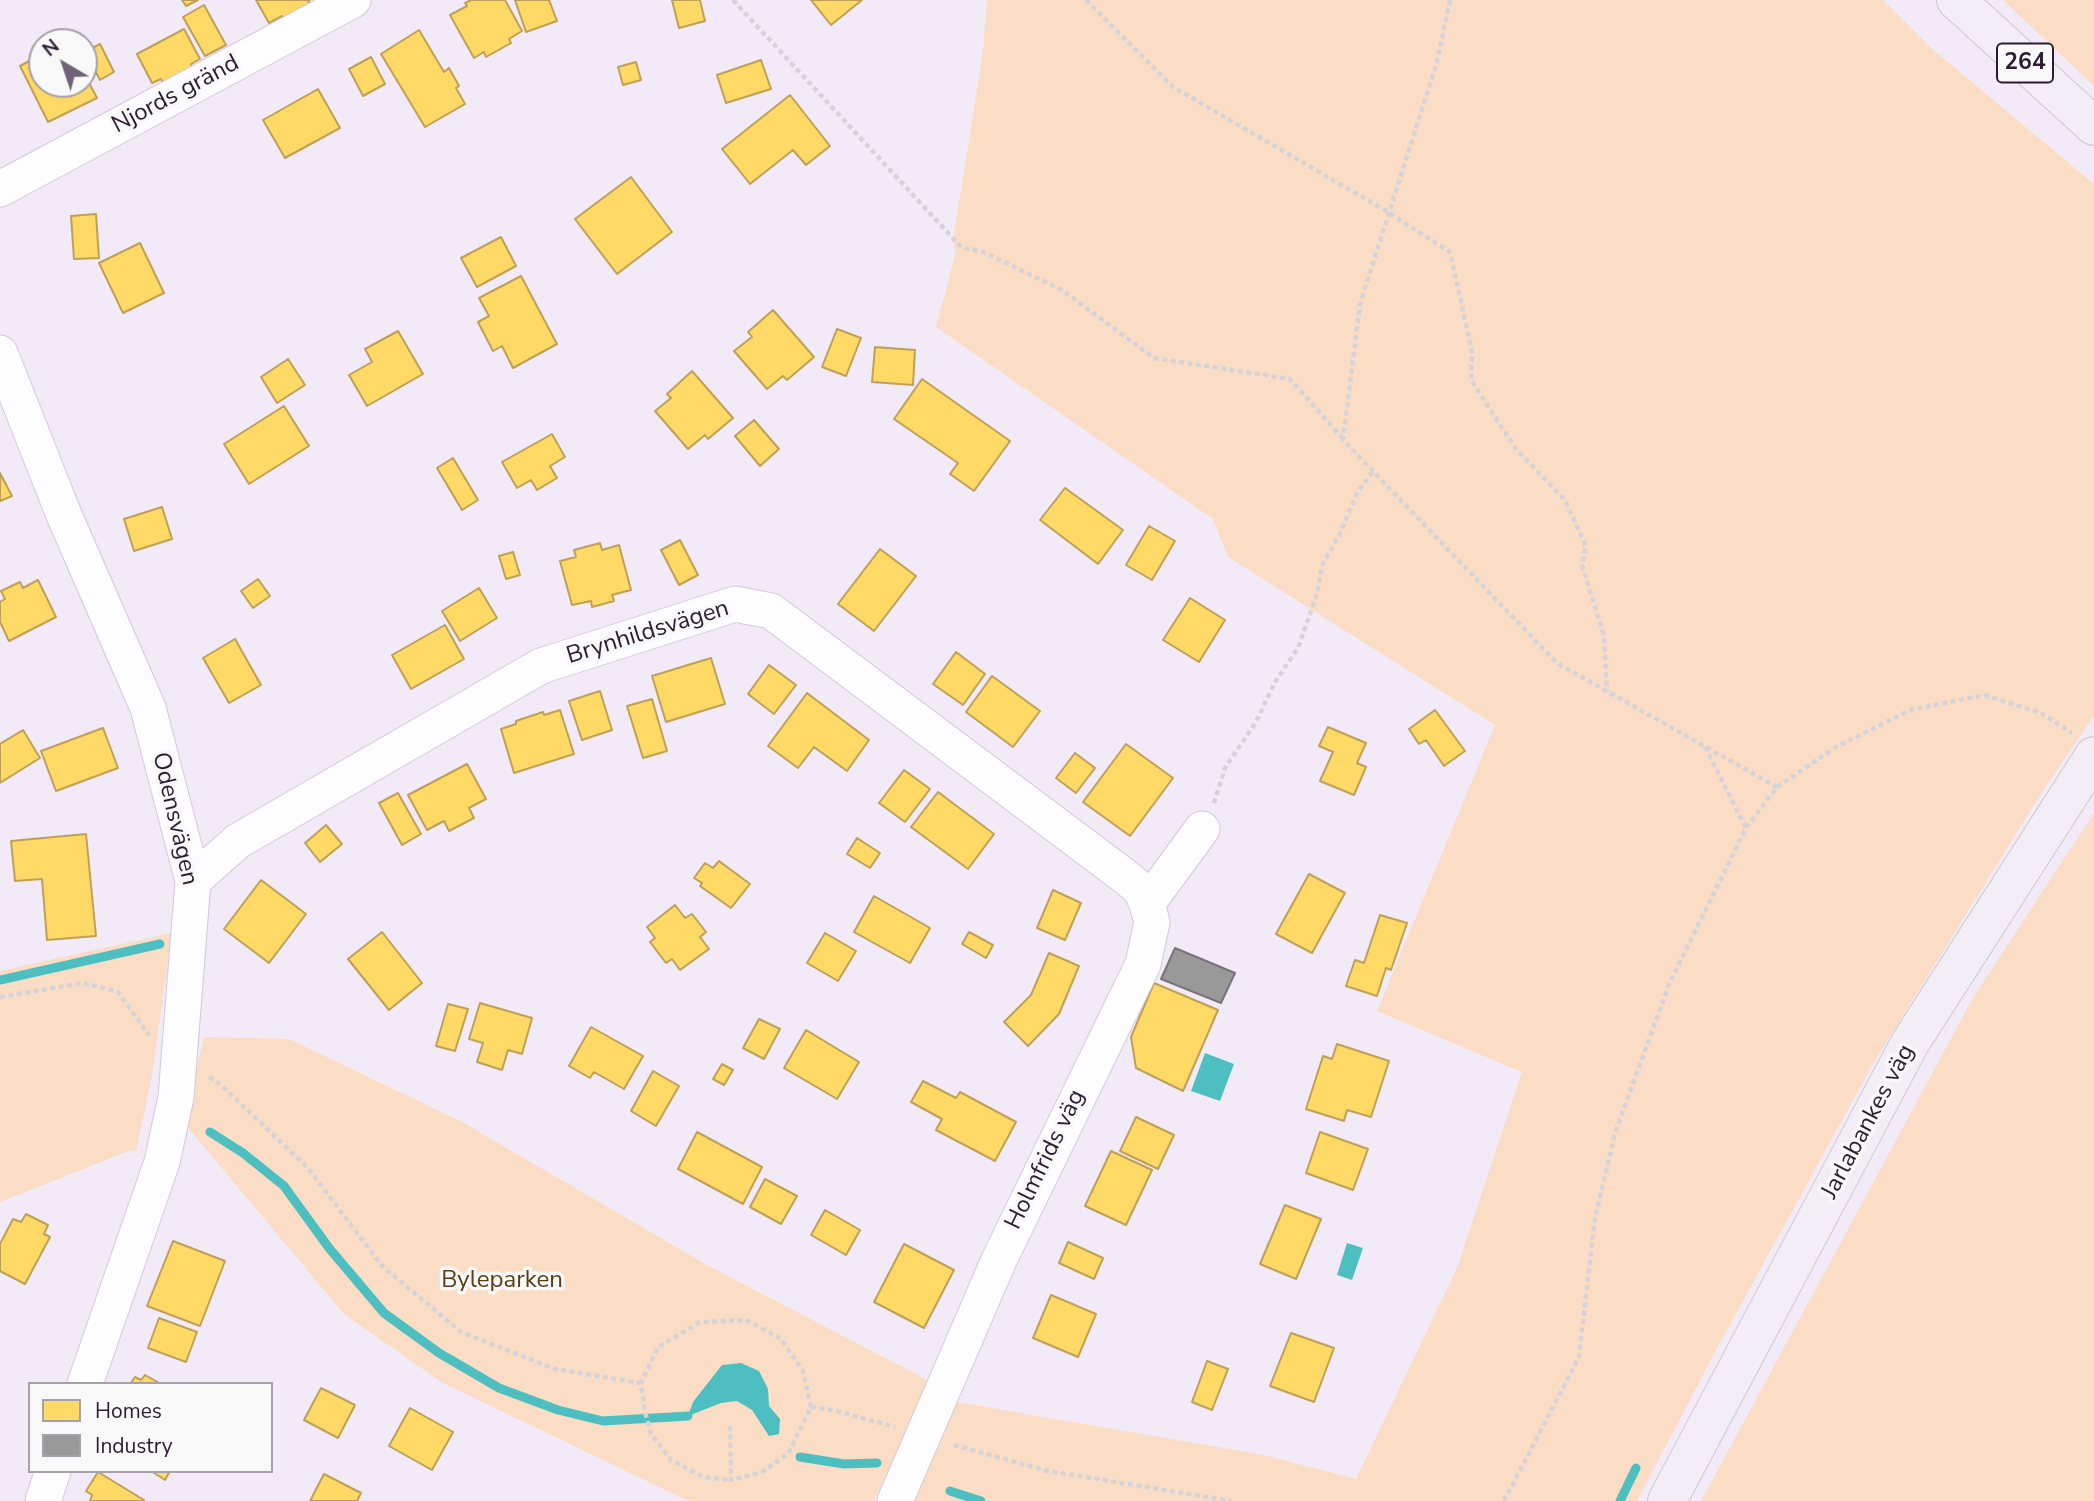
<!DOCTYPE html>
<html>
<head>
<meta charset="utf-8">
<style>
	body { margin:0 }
	#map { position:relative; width:2094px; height:1501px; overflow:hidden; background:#f3eaf7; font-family:"Nunito Sans",sans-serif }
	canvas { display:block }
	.legend { position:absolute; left:28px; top:1382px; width:245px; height:91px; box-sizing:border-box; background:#f8f8f8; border:2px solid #a6a0a9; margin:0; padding:9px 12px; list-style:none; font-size:21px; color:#2b1c33 }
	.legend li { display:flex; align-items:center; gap:14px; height:35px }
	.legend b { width:35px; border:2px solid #a6a0a9 }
	.north { position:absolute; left:28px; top:28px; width:70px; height:70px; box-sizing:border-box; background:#f8f8f8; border:2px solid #a6a0a9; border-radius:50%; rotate:321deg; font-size:19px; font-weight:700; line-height:28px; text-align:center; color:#2b1c33 }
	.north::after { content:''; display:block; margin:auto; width:24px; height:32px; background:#716478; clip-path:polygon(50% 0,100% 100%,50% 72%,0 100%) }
</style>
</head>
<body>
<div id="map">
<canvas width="2094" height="1501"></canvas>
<ul class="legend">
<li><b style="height:19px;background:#ffd966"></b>Homes</li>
<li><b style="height:19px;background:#999"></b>Industry</li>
</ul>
<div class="north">N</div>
</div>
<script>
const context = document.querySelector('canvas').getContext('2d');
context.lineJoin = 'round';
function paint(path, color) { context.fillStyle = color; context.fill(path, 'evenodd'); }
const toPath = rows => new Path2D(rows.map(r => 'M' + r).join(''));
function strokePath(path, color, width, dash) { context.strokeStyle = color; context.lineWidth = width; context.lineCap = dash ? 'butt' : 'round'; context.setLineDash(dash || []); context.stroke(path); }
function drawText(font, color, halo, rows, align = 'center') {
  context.font = font + ' "Nunito Sans",sans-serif'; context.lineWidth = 7; context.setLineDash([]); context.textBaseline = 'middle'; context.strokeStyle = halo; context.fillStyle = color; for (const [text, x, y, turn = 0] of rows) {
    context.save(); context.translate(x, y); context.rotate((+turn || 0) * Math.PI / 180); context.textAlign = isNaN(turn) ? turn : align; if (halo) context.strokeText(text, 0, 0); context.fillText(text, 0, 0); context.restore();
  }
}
paint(toPath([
	[987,0,1883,0,1931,48,2094,184,2094,716,2044,789,1874,1062,1715,1352,1637,1501,915,1501,957,1402,1264,1455,1356,1479,1457,1268,1522,1072,1377,1011,1495,725,1228,557,1213,519,936,327,955,255,954,234,983,52],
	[2003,0,2094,0,2094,86],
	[2094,813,2094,1501,1701,1501,1974,996],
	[172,933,152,1075,136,1152,131,1150,0,1202,0,971],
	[204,1037,289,1039,462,1122,707,1265,929,1381,874,1501,694,1501,684,1499,441,1382,344,1314,184,1123]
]), '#faddc4');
paint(toPath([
	[1205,1053,1234,1064,1220,1101,1191,1091],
	[1347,1243,1363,1248,1352,1280,1337,1275],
	[741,1363,759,1371,768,1389,769,1406,780,1419,779,1434,769,1436,752,1410,737,1401,721,1403,688,1416,693,1402,722,1365]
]), '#4dbfc0');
const homes = toPath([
	[182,0,198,0,186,6,182,0],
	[256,0,310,0,308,1,310,6,284,20,282,16,269,23,256,0],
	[471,0,505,0,522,31,509,39,511,43,486,57,484,52,474,58,450,15,467,6,465,3,471,0],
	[515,0,549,0,557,21,526,32,515,0],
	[672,0,700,0,705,21,679,28,672,0],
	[811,0,862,0,831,25,811,0],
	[204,5,226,45,205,56,183,17,204,5],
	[184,29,200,59,191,64,193,69,164,84,161,79,152,83,137,54,184,29],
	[419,30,444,72,449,68,459,86,456,88,465,104,425,127,381,54,419,30],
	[100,44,114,72,100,80,85,52,100,44],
	[42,54,42,84,84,84,84,73,97,98,48,122,20,66,42,54],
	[371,57,385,84,363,96,349,69,371,57],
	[761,60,771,89,726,103,717,75,761,60],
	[636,62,641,80,623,85,618,67,636,62],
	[318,89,340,128,285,158,263,120,318,89],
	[790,95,830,146,806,165,793,150,750,184,722,149,790,95],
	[631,177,672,232,617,274,575,219,631,177],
	[96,214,99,258,74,259,71,216,96,214],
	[501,237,516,266,477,287,461,258,501,237],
	[140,243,164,293,123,313,99,263,140,243],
	[521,276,557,344,513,368,502,346,493,351,478,322,489,316,479,298,521,276],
	[773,310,814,357,787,380,783,376,767,389,734,351,752,337,748,332,773,310],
	[837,329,861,338,846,376,822,367,837,329],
	[398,331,423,374,367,406,349,375,372,362,365,349,398,331],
	[875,347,915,350,913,385,872,382,875,347],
	[288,359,305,385,277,403,261,377,288,359],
	[692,371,733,418,708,439,705,435,688,449,655,411,671,398,667,394,692,371],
	[922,379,1010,441,974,491,950,474,958,463,894,419,922,379],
	[284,406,309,446,249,484,224,444,284,406],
	[754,420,779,449,760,466,735,436,754,420],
	[552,434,565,457,550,466,557,478,537,490,531,480,517,488,502,462,552,434],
	[453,458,478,500,462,510,437,468,453,458],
	[0,473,12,496,0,501,0,473],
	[1065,488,1123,530,1098,564,1040,520,1065,488],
	[162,507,172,539,134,551,124,519,162,507],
	[1149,526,1175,541,1152,580,1126,565,1149,526],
	[680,540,698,575,679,585,661,550,680,540],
	[600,543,602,550,619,545,631,590,612,595,614,601,592,607,591,601,572,605,560,561,576,557,574,550,600,543],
	[880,549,916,576,874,631,838,604,880,549],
	[513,552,520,575,506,579,499,556,513,552],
	[258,579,270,596,253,608,241,591,258,579],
	[38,580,56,617,9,641,0,622,0,602,5,599,1,591,20,582,23,588,38,580],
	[479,588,497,618,460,641,442,611,479,588],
	[1190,598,1225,620,1199,662,1163,640,1190,598],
	[445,625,464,659,411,689,392,655,445,625],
	[235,639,261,685,229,703,203,658,235,639],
	[956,652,985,674,963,705,933,684,956,652],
	[711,658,725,704,666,722,652,676,711,658],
	[769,665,796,685,774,714,748,694,769,665],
	[992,676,1040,711,1013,747,966,712,992,676],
	[600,691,612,730,582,740,569,701,600,691],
	[807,693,869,740,847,771,814,747,798,768,768,746,807,693],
	[652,699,667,751,643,758,627,706,652,699],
	[560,710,574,754,514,773,501,729,516,724,516,721,543,712,544,715,560,710],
	[1435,710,1465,751,1444,766,1426,740,1419,744,1409,729,1435,710],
	[1328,727,1366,743,1357,763,1366,767,1354,795,1320,781,1333,752,1319,746,1328,727],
	[103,728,118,768,56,791,41,751,103,728],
	[23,730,40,758,0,783,0,744,23,730],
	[1126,744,1173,778,1130,836,1083,802,1126,744],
	[1075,753,1095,768,1076,793,1056,778,1075,753],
	[467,764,486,799,469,808,474,818,449,831,444,821,427,830,408,795,467,764],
	[904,770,930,789,905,822,879,803,904,770],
	[938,792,994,834,968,869,911,827,938,792],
	[398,793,421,834,402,845,379,803,398,793],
	[326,825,342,844,320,862,305,843,326,825],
	[86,834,96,936,47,940,42,879,15,881,11,841,86,834],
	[857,838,880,853,870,868,847,854,857,838],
	[719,861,750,884,731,908,700,886,702,883,694,878,705,863,713,868,719,861],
	[1309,874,1345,893,1312,953,1276,934,1309,874],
	[261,880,306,914,269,963,224,929,261,880],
	[1053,890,1081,903,1065,940,1037,928,1053,890],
	[874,896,930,928,910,963,854,932,874,896],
	[675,905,685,918,692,914,706,932,700,937,709,949,680,970,672,959,666,963,650,942,655,938,647,927,675,905],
	[1380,915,1407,923,1391,970,1386,968,1377,996,1346,986,1355,960,1364,963,1380,915],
	[382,932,422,983,389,1010,348,959,382,932],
	[969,932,993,945,986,958,962,944,969,932],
	[825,933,856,951,838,981,807,963,825,933],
	[1049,953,1079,966,1059,1014,1028,1046,1004,1022,1031,995,1049,953],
	[1154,983,1218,1010,1183,1091,1136,1068,1131,1037,1154,983],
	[480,1003,532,1018,522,1054,508,1050,502,1070,477,1062,483,1043,469,1039,480,1003],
	[448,1004,468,1009,455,1051,436,1046,448,1004],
	[759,1019,780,1029,764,1059,743,1048,759,1019],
	[591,1027,643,1056,624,1089,594,1072,590,1078,569,1066,591,1027],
	[806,1030,859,1062,837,1099,784,1068,806,1030],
	[1337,1044,1389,1061,1371,1117,1347,1110,1344,1121,1306,1109,1323,1056,1332,1059,1337,1044],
	[722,1064,733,1070,724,1085,713,1079,722,1064],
	[653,1071,679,1086,656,1126,631,1111,653,1071],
	[923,1081,956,1098,960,1092,1016,1122,995,1161,936,1130,942,1119,911,1102,923,1081],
	[1136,1117,1174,1135,1158,1169,1120,1151,1136,1117],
	[697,1132,762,1167,743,1204,678,1169,697,1132],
	[1320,1132,1368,1149,1353,1190,1306,1173,1320,1132],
	[1111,1151,1152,1170,1126,1225,1085,1206,1111,1151],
	[765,1179,797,1196,781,1224,750,1207,765,1179],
	[1285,1205,1321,1219,1296,1279,1260,1264,1285,1205],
	[825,1210,860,1230,846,1255,811,1235,825,1210],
	[26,1214,48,1225,44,1234,50,1237,25,1284,0,1271,0,1244,13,1219,21,1222,26,1214],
	[173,1241,225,1261,200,1326,147,1306,173,1241],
	[1068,1242,1103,1258,1094,1279,1059,1263,1068,1242],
	[904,1244,954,1270,924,1328,874,1302,904,1244],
	[1051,1295,1096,1314,1078,1357,1033,1338,1051,1295],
	[159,1318,197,1332,186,1362,148,1348,159,1318],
	[1291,1333,1334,1348,1314,1402,1270,1386,1291,1333],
	[1207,1361,1228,1369,1212,1410,1192,1402,1207,1361],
	[145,1375,161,1384,130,1384,135,1377,141,1380,145,1375],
	[321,1388,355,1405,338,1438,304,1420,321,1388],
	[410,1408,453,1432,432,1470,389,1446,410,1408],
	[151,1471,170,1471,165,1480,151,1471],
	[98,1472,144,1500,143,1501,90,1501,92,1495,86,1491,98,1472],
	[324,1474,361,1493,357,1501,310,1501,324,1474]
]);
paint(homes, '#ffd966');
strokePath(homes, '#bfa057', 2);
const industry = toPath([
	[1175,948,1235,973,1221,1003,1161,979,1175,948]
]);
paint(industry, '#999');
strokePath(industry, '#78747a', 2);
strokePath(toPath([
	[0,980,160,944],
	[210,1132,243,1153,284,1186,329,1248,384,1313,439,1353,499,1388,558,1410,603,1421,688,1416],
	[800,1457,844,1464,877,1463],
	[950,1491,981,1501],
	[1620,1501,1636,1468]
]), '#4dbfc0', 9);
const minor = toPath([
	[0,189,353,0],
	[0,353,64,515,148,708,193,881,176,1097,162,1162,85,1384],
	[193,881,238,841,541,666,735,604,771,611,1127,878,1141,890,1147,904],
	[43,1501,53,1471],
	[895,1501,999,1260,1143,964,1152,922,1147,904,1202,829]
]);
const major = toPath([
	[1956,0,2094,126],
	[1667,1501,1910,1043,2094,756]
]);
strokePath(minor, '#d3c8d9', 37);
strokePath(major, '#ccc6cf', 40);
strokePath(toPath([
	[733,0,962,248,981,251,1062,290,1154,358,1290,379,1343,439],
	[1086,0,1173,87,1388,212,1450,252,1472,352,1471,380,1516,449,1565,500,1586,546,1582,565,1604,636,1607,692],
	[1450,0,1437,62,1360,304,1343,440,1557,663,1777,787],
	[1705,747,1746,828],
	[1214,803,1225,768,1256,722,1275,682,1298,648,1317,594,1322,565,1339,536,1357,493,1373,471],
	[0,997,83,983,118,992,149,1035],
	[209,1077,221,1085,307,1167,382,1266,461,1332,555,1369,641,1383],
	[811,1407,837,1411,895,1427],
	[730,1426,731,1480,762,1472,788,1454,811,1407,803,1371,781,1339,746,1320,700,1322,658,1347,641,1383,645,1412,651,1434,671,1460,703,1477,731,1480],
	[954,1445,1048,1471,1232,1501],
	[1504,1501,1579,1357,1595,1218,1616,1130,1670,982,1746,828,1777,787,1836,747,1910,710,1984,695,2041,713,2072,733]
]), '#d6d3d8', 4.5, [5, 3.5]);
strokePath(minor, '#fdfcfe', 35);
strokePath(major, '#f3eef6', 38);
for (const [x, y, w] of [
	[2025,63,56]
]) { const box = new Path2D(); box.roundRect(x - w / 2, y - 19.5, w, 39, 5); context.fillStyle = '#f8f8f8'; context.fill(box); strokePath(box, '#2b1c33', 2); }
drawText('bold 23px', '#2b1c33', null, [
	["264",2025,63]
]);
drawText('24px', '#2b1c33', '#f8f8f8', [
	["Njords gränd",176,95,-28],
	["Brynhildsvägen",648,633,-17],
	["Odensvägen",174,819,77],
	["Jarlabankes väg",1869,1122,-62],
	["Holmfrids väg",1046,1160,-64]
]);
drawText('24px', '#5a3d13', '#f8f8f8', [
	["Byleparken",502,1281]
]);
</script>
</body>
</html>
